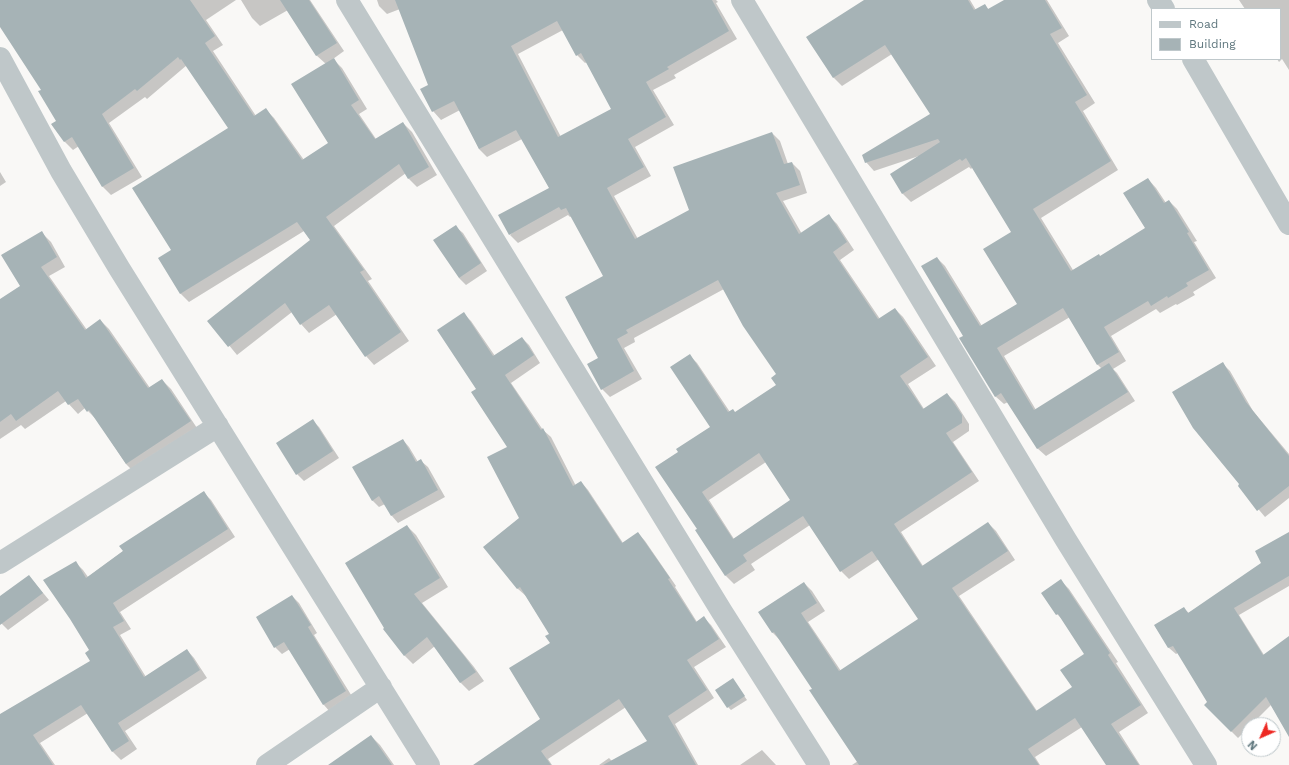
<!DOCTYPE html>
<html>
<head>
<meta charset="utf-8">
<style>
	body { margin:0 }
	#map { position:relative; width:1289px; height:765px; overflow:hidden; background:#f9f8f6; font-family:"Work Sans",sans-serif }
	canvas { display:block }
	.legend { position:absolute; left:1151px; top:8px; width:130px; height:52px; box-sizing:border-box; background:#fff; border:1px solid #bfc8cb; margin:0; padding:5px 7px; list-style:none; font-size:12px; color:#5e767d }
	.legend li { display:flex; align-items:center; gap:8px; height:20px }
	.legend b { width:20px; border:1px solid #bfc8cb }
	.north { position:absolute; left:1241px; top:717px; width:40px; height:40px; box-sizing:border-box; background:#fff; border:1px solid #bfc8cb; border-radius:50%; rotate:225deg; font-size:11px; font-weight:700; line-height:16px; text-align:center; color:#5e767d }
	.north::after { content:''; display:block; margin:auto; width:14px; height:18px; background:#ed2822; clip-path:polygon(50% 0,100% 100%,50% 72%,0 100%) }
</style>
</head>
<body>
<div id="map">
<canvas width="1289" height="765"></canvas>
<ul class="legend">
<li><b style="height:5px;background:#bfc7c9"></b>Road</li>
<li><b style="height:11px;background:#a6b3b6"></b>Building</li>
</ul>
<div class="north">N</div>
</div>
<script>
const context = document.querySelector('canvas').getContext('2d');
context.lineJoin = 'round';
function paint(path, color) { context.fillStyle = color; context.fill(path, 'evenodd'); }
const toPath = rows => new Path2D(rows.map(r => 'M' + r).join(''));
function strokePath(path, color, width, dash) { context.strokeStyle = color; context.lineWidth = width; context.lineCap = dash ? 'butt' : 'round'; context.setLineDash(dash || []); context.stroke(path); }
paint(toPath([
	[0,0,236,0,206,20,223,45,213,51,256,116,266,110,274,118,304,160,329,144,326,64,316,55,288,10,260,26,252,18,241,0,310,0,344,51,333,59,342,68,367,109,359,114,376,139,403,123,412,132,437,175,417,187,409,179,406,173,334,226,372,279,368,281,409,341,374,365,366,356,337,314,309,333,301,324,292,312,237,355,209,321,311,241,304,231,189,302,180,293,172,250,229,128,187,65,147,99,145,97,109,123,142,177,111,195,103,187,79,146,73,150,65,142,52,125,57,121,42,90,0,25],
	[377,0,716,0,718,2,716,3,737,39,674,75,676,78,653,90,674,125,635,147,651,176,614,196,638,239,691,210,772,133,780,141,788,164,792,163,800,171,807,193,783,201,802,234,829,216,837,224,854,250,840,260,880,319,895,309,903,317,936,366,908,384,924,409,947,394,955,402,969,424,969,431,953,442,979,481,901,532,923,566,988,523,996,531,1015,560,959,596,1037,711,1073,688,1086,654,1065,622,1057,614,1061,581,1069,589,1118,662,1116,663,1148,713,1119,732,1140,765,1107,765,1082,727,1035,757,1040,765,852,765,858,761,813,689,781,641,772,632,804,583,812,591,825,611,808,622,841,671,919,619,879,559,849,579,841,571,810,525,751,564,755,570,734,584,726,576,696,530,698,529,680,452,711,427,689,355,697,363,730,412,735,413,777,385,777,375,724,289,634,338,635,342,624,348,642,379,610,397,602,389,599,358,605,277,572,216,570,217,568,215,518,243,510,235,550,189,522,139,487,157,479,149,460,110,441,120,433,111,429,85,400,9,387,14,379,6],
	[563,30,577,55,585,63,587,62,612,109,561,137,518,54],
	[766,462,792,501,734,539,709,500],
	[866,0,970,0,976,10,985,5,989,10,1006,0,1047,0,1069,36,1058,43,1095,103,1083,111,1118,170,1041,218,1073,270,1100,257,1146,229,1148,179,1156,188,1166,203,1169,201,1177,209,1197,241,1194,242,1216,278,1193,292,1195,295,1177,305,1176,304,1160,313,1156,309,1111,336,1126,361,1113,369,1117,373,1135,401,1046,456,1037,448,1008,402,1004,404,995,396,965,336,937,258,945,266,982,326,1018,304,1013,233,973,167,971,169,969,167,911,202,903,194,892,175,919,156,874,171,866,162,932,114,892,54,842,86,834,78,808,37],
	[1070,317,1098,365,1102,369,1036,410,1004,356],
	[1239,0,1289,0,1289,70,1282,59,1279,62,1277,59,1280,59,1280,9,1245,9],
	[0,172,6,182,0,186],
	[456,227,463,233,487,271,466,285,459,278],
	[42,233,51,242,65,267,49,276,87,330,100,320,109,329,150,388,162,380,171,389,199,431,135,473,126,464,97,420,85,408,78,414,66,401,25,429,21,425,0,439,0,300,21,286],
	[464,314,471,321,495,356,522,338,529,345,540,363,511,383,543,430,551,437,576,486,581,482,588,490,623,543,638,533,645,541,676,586,675,587,697,622,704,618,711,625,726,647,694,667,714,698,675,724,698,765,599,765,609,758,612,761,649,742,626,707,548,759,552,765,482,765,542,720,551,644,550,634,526,596,518,589,484,547,520,518,509,447,477,389],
	[1223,364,1230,371,1253,411,1289,454,1289,498,1265,517,1239,486,1241,484],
	[312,420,319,427,339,458,304,481,297,474],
	[403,440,409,447,418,462,421,461,428,467,445,497,398,523,392,516,385,504,379,507,372,500],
	[203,492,211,500,235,537,120,612,131,629,120,635,146,677,187,650,194,658,207,678,125,731,137,749,121,760,113,752,88,713,40,743,55,765,0,765,0,716,92,661,75,562,83,570,88,577],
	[407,526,416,535,448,587,422,603,474,667,484,681,469,691,460,682,435,646,413,664,404,655],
	[1289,533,1289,586,1239,615,1264,655,1289,638,1289,735,1271,705,1251,725,1249,725,1249,727,1238,738,1205,705,1209,702,1178,653,1176,654,1169,648,1155,626,1183,608,1189,613,1263,563],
	[29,576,49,600,8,630,0,622,0,598],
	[292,596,299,603,317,633,314,635,353,698,330,712,324,705,290,649,282,654,275,647],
	[733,680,747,700,731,710,728,707],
	[371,736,380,745,394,765,329,765],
	[762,750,776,765,740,765]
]), '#0003');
paint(toPath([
	[0,0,190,0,215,36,205,43,254,116,266,108,302,160,328,143,291,84,334,58,359,100,351,105,375,139,403,122,429,167,408,179,399,164,326,217,364,270,360,272,401,332,365,357,329,305,300,325,285,303,228,347,207,321,310,240,297,222,180,294,158,258,171,250,132,188,228,128,181,59,180,60,178,57,137,91,135,89,102,114,134,168,102,187,72,137,64,142,51,124,56,121,38,91,41,90,0,27],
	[280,0,309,0,337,43,316,56],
	[395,0,712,0,729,31,667,67,669,69,646,82,666,117,628,139,644,167,607,188,635,239,689,210,673,167,772,132,784,164,792,162,800,185,776,193,799,234,829,214,847,242,833,252,878,319,895,308,928,357,900,376,923,409,947,393,962,415,962,423,946,433,972,472,894,524,922,566,988,522,1008,551,952,588,1036,711,1072,687,1060,670,1084,654,1058,614,1056,615,1041,593,1061,579,1110,653,1108,655,1141,705,1111,724,1139,765,1106,765,1075,718,1028,749,1039,765,859,765,809,690,812,689,774,632,772,633,758,612,804,582,817,603,801,613,839,671,918,619,872,551,840,572,803,516,743,555,747,561,725,576,695,530,697,529,655,467,678,452,676,449,710,427,670,367,690,354,728,412,733,409,735,412,776,385,771,378,776,374,743,326,718,280,626,330,628,333,617,339,634,371,601,390,587,364,598,358,565,297,603,276,566,208,561,210,559,207,509,235,498,215,549,188,516,130,479,149,454,101,432,112,420,89,428,85],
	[557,21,576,56,581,53,611,109,558,137,511,46],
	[759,453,790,500,733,539,702,492],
	[864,0,968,0,974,10,985,4,988,9,1004,0,1045,0,1062,28,1050,34,1087,95,1075,102,1111,161,1033,209,1071,271,1099,254,1100,256,1145,228,1123,193,1148,178,1164,203,1169,200,1189,232,1187,233,1209,270,1186,283,1188,286,1168,298,1167,296,1151,306,1148,301,1104,327,1119,352,1097,365,1063,308,997,348,1034,410,1109,363,1128,392,1037,449,1001,393,995,397,959,338,963,336,921,266,937,257,980,326,1017,304,983,249,1011,232,966,158,962,161,960,159,902,194,890,174,940,142,938,139,865,163,862,155,930,114,885,45,833,78,806,37],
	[456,225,481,263,459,278,433,240],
	[42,231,57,257,41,267,85,330,100,319,148,388,162,379,191,421,126,464,89,410,87,412,78,399,68,405,58,391,16,421,11,414,0,422,0,299,20,286,1,255],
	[464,312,493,356,522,337,534,355,505,375,541,430,543,428,573,486,581,481,622,543,638,532,670,578,668,579,696,622,704,616,719,639,687,660,707,690,668,716,696,765,603,765,647,741,619,699,541,751,551,765,473,765,540,719,509,668,550,643,545,636,549,634,520,587,517,589,483,547,519,518,487,457,507,447,471,392,476,389,437,330],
	[1223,362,1246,402,1289,456,1289,486,1257,511,1238,486,1239,484,1193,428,1172,392],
	[313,419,333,451,296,475,276,443],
	[403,439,416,462,421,459,438,490,391,516,379,496,372,501,352,467],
	[204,491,228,529,113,603,124,621,113,627,144,677,187,649,200,670,118,723,129,741,112,752,81,705,33,735,53,765,0,765,0,714,90,661,85,653,89,650,70,619,43,580,76,561,86,578,123,551,119,546],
	[407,525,440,578,414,594,465,657,476,672,460,683,427,637,404,656,383,629,384,628,345,563],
	[1289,532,1289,576,1234,608,1263,655,1289,636,1289,737,1266,697,1231,732,1204,705,1207,702,1173,646,1168,648,1154,625,1184,607,1188,613,1261,563,1255,551],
	[29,575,43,593,0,625,0,596],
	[292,595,311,625,308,627,346,691,323,705,284,642,274,648,256,617],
	[733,678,745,696,727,708,715,690],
	[371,735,392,765,328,765]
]), '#a6b3b6');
strokePath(toPath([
	[347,0,722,612,819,765],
	[742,0,1066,540,1206,765],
	[1158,0,1164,9],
	[0,58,61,171,119,268,429,765],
	[1193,59,1289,224],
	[0,563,218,426],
	[267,765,381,687]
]), '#bfc7c9', 22);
</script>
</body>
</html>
